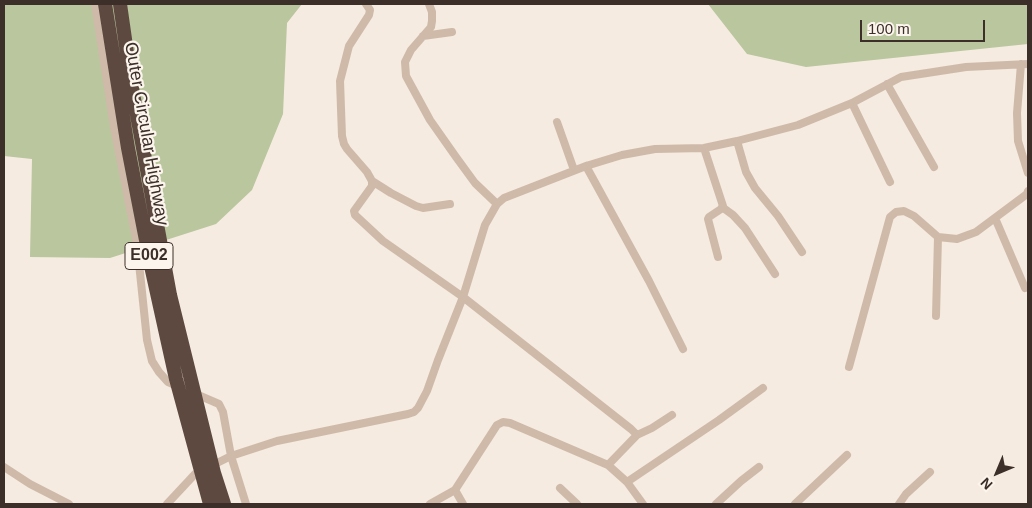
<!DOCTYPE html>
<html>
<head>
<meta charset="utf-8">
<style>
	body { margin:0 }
	#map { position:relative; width:1032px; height:508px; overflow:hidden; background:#f5ebe0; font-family:Arial,sans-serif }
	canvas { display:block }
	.frame { position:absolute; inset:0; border:5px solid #3c2f2a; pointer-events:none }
	.north { position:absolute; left:972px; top:448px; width:50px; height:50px; -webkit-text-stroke:4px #fcf5ed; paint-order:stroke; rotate:225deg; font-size:14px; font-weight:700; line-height:20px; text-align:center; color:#3c2f2a }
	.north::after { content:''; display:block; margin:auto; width:18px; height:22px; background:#3c2f2a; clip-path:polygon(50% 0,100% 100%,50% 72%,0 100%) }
	.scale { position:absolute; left:860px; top:20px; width:125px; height:22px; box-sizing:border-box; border:2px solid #3c2f2a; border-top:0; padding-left:6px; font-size:15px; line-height:18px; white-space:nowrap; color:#3c2f2a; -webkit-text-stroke:4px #fcf5ed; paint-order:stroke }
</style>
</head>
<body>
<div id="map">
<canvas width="1032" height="508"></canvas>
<div class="frame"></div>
<div class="north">N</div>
<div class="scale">100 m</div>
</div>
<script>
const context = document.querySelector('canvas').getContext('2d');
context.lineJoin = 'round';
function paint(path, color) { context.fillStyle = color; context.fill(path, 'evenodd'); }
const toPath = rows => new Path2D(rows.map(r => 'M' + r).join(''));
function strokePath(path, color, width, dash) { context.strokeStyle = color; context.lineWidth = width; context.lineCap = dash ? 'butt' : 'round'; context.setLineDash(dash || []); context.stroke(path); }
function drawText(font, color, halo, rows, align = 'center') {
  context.font = font + ' Arial,sans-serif'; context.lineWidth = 4.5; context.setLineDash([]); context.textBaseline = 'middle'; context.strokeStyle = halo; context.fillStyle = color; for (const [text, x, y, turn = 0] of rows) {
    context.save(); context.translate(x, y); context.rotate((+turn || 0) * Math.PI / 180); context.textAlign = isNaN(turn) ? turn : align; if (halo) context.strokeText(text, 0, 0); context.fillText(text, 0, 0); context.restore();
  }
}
paint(toPath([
	[4,4,302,4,287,23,283,114,252,190,216,224,110,258,30,257,32,159,4,156],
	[708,4,1028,4,1028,44,806,67,747,54]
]), '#b9c69e');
strokePath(toPath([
	[95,4,114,127,137,244,147,340,152,361,159,372,168,382,219,404,223,412,231,456,246,504],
	[366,4,370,10,369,15,349,46,340,81,342,136,344,144,347,149,367,172,372,181,372,186,354,211,355,215,383,241,463,297,631,429,637,435,608,465],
	[429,4,432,12,432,21,431,27,411,50,405,62,406,76,430,120,456,157,475,183,497,204],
	[423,36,452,32],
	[1021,64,1017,113,1018,141,1028,173],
	[887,84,934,167],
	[852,103,890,182],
	[557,122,574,170],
	[737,141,746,172,755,188,778,216,802,252],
	[704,148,723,206,721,209,709,217,708,219,718,257],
	[586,166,649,281,683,349],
	[372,181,391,193,416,206,423,208,450,204],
	[722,207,733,215,745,228,775,274],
	[995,218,1025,288],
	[936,316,938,237],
	[849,367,890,217,896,212,904,211,914,216,938,237,957,239,976,232,1027,194,1028,191],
	[637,435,652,428,672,415],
	[4,467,30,484,69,504],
	[627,482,719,420,763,388],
	[560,488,577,504],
	[167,504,195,474,231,456,277,441,408,414,414,412,418,408,427,391,438,360,463,297,485,225,497,204,504,198,586,166,622,155,655,149,704,148,737,141,798,125,852,103,901,77,966,67,1028,64],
	[430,504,455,490],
	[463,504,455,490,497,425,503,422,510,423,608,465,627,482,643,504],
	[716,504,741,481,759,467],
	[795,504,847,455],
	[899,504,906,494,930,472]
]), '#cfbaaa', 8);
strokePath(toPath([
	[105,4,128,148,151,266,176,379,210,504],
	[120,4,132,88,170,295,214,473,224,504]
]), '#5d4940', 14);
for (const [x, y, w] of [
	[149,256,48]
]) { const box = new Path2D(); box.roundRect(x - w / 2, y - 13.5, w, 27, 4); context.fillStyle = '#fcf5ed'; context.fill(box); strokePath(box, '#3c2f2a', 1); }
drawText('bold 16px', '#3c2f2a', null, [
	["E002",149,256]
]);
drawText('18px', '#3c2f2a', '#fcf5ed', [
	["Outer Circular Highway",146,134,80]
]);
</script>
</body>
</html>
